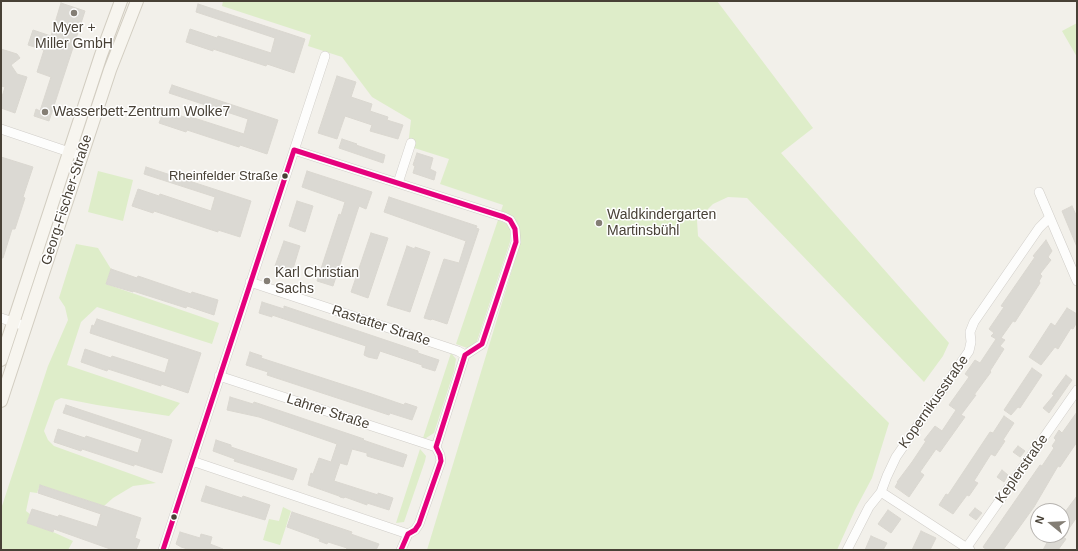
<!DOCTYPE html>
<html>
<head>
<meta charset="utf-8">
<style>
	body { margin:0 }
	#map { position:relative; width:1078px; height:551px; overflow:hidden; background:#f2f0ea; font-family:Helvetica,sans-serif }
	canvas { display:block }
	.frame { position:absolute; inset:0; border:2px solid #484136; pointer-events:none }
	.north { position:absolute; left:1030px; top:503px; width:40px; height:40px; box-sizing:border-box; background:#fff; border:1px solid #b6b3af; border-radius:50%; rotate:288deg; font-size:11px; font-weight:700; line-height:16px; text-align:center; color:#484136 }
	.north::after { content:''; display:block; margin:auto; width:14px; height:18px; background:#847e75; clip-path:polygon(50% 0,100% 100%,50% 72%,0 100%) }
</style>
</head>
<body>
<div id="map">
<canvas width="1078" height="551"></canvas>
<div class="frame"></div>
<div class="north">N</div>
</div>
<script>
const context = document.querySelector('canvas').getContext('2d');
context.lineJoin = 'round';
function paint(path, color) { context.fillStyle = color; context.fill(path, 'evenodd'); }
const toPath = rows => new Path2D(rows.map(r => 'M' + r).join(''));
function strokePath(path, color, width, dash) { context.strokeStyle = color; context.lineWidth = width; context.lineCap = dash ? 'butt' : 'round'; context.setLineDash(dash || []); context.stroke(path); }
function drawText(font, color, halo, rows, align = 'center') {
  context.font = font + ' Helvetica,sans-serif'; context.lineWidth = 3; context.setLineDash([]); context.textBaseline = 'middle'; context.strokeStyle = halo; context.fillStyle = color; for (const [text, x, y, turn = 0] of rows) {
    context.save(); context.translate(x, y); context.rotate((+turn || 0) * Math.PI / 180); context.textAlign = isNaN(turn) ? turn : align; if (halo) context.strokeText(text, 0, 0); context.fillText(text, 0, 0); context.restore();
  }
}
paint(toPath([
	[223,1,717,1,813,128,781,153,949,343,943,356,924,382,747,198,728,197,713,204,697,220,698,236,889,423,872,478,855,510,837,550,427,550,518,250,516,242,515,229,500,214,503,205,440,184,449,159,408,146,411,120,372,97,342,57,308,46,311,35,222,6],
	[1077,23,1077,57,1062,31],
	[98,171,133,180,123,221,88,212],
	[498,220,507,224,510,228,510,242,477,341,473,345,467,348,456,344],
	[76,244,98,248,111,269,106,284,219,323,212,344,97,307,81,322,67,365,180,403,169,416,97,405,61,398,55,401,44,431,48,440,54,446,156,483,133,486,113,498,104,506,40,485,37,493,30,492,26,511,30,514,27,523,53,532,73,541,68,550,1,550,1,509,48,366,68,320,65,307,59,298],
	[451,353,456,359,454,371,434,433,426,438,423,438],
	[420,449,426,456,425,461,404,522,396,523],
	[283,507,291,511,280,545,263,540,269,519,279,521]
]), '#deedc9');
const building = toPath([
	[61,3,85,11,49,121,34,116,36,109,40,111,51,77,37,72,44,50,28,45,33,30,51,36,61,3],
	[198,4,305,39,294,73,267,64,266,66,213,49,213,51,186,42,190,29,217,38,218,36,271,53,275,38,196,12,198,4],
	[1,49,17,54,20,58,11,65,17,74,27,77,15,113,1,108,1,100,5,87,1,86,1,49],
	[337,76,356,82,351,97,372,104,370,111,388,117,387,120,403,125,398,139,370,131,372,125,345,116,337,139,318,133,337,76],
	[172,85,278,120,267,154,240,145,239,147,187,130,186,132,159,123,164,110,190,119,191,117,244,134,248,119,169,93,172,85],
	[342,139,357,144,356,145,385,155,383,163,339,148,342,139],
	[417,153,433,158,430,169,436,172,434,180,413,173,415,166,413,165,417,153],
	[1,157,33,167,23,197,25,198,15,229,12,229,3,258,1,258,1,157],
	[146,167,251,201,240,237,218,230,218,232,154,211,153,213,132,206,138,189,159,196,160,194,211,211,215,197,144,174,146,167],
	[307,171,372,192,366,209,359,206,333,286,317,281,339,214,341,215,345,202,302,187,307,171],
	[389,197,477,226,476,228,479,229,447,324,432,319,431,320,424,318,444,259,459,263,466,241,384,212,389,197],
	[297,201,313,206,305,232,289,226,297,201],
	[1072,206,1077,217,1077,247,1062,211,1072,206],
	[371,233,388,238,368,298,351,292,371,233],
	[1046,240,1052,251,1048,257,1051,260,1040,274,1042,276,1039,281,1040,283,1015,322,1013,321,1001,338,1005,340,1000,346,1004,349,990,371,991,372,974,395,976,395,961,415,965,417,940,452,936,449,920,472,924,475,909,497,895,487,898,482,897,482,912,462,926,441,924,440,935,426,942,431,956,410,949,405,969,377,965,374,975,360,980,363,996,339,991,336,994,333,989,329,1004,307,1001,306,1035,257,1033,256,1046,240],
	[284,241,300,246,292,272,275,266,284,241],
	[407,246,415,249,415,247,430,252,410,312,387,305,407,246],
	[111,269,137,278,138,276,191,294,192,292,218,300,214,315,187,306,186,308,133,291,133,292,106,284,111,269],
	[262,302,284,309,284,306,418,351,418,353,439,360,435,371,422,367,422,365,380,351,377,359,368,357,364,355,366,346,272,315,272,317,259,313,262,302],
	[1067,308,1077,314,1077,322,1073,329,1071,328,1058,349,1055,347,1041,365,1029,357,1051,323,1055,326,1067,308],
	[97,319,201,353,188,393,161,384,161,386,108,369,107,371,81,362,85,349,111,358,112,356,165,373,169,359,90,333,92,325,94,326,97,319],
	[250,352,262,356,261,358,372,394,404,405,405,403,417,407,412,420,390,413,389,415,267,375,268,372,246,365,250,352],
	[1032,368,1042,375,1020,408,1018,407,1011,415,1004,410,1032,368],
	[1066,375,1072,380,1049,413,1043,408,1054,395,1052,394,1066,375],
	[230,397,253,404,254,402,364,439,363,440,407,455,403,467,367,456,367,453,352,449,347,465,340,463,334,481,378,495,378,493,393,498,389,510,367,503,367,505,345,497,344,498,340,497,339,496,308,485,311,473,313,474,319,458,331,462,337,444,259,417,227,410,230,397],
	[66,405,172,440,162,473,134,464,134,466,82,449,81,451,54,442,58,429,85,438,86,436,138,453,142,439,63,413,66,405],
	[1077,412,1077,442,1060,467,1058,466,1034,507,1003,550,987,550,983,547,1040,465,1042,466,1054,448,1052,446,1056,440,1054,438,1059,430,1062,433,1077,412],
	[1004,416,1014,423,1003,440,1005,441,995,456,991,454,974,481,978,483,969,496,967,495,953,514,939,505,946,494,948,495,990,432,993,433,1004,416],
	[216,440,231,445,231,447,297,469,293,480,234,461,235,459,213,451,216,440],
	[1018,446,1025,451,1020,457,1013,452,1018,446],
	[1002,470,1008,475,1004,482,997,477,1002,470],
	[40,485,141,518,135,538,140,540,136,550,113,550,54,529,53,532,27,523,32,509,58,517,59,515,97,527,101,514,38,493,40,485],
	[206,486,242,498,243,496,270,505,265,520,201,501,206,486],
	[1077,496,1077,517,1063,537,1066,539,1058,550,1043,550,1051,535,1060,535,1062,536,1062,516,1077,496],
	[975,508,982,513,976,520,969,515,975,508],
	[888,510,901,519,891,533,878,524,888,510],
	[292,512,352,532,351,534,379,544,376,550,346,550,347,548,328,542,327,544,319,541,320,539,287,527,292,512],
	[921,531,936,538,930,550,912,550,921,531],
	[180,532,200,538,201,534,212,537,210,544,223,549,223,550,191,550,181,547,176,544,180,532],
	[871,536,887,543,883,550,865,550,871,536]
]);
paint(building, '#dbd9d3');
strokePath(building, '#dad7d0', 1);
const street = toPath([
	[1,129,81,156],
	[294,150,504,217,510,220,515,229,516,242,482,344,465,355,436,447,440,455,441,461,419,524,415,530,408,534,401,550],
	[398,183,411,143],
	[1039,192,1077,281],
	[250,282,458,351,465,355],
	[1,318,25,326],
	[219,376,436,447],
	[192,461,408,534],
	[881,492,970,550],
	[967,547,1077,390],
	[163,550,325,56],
	[847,550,869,507,881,492,887,476,896,457,969,351,971,342,970,332,974,322,1039,228,1049,218]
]);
const secondary = toPath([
	[1,360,101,55,121,1],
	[1,401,110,70,137,1]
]);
strokePath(street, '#d0cdc8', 10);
strokePath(secondary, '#d2cdc1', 14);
strokePath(street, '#fdfdfc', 9);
strokePath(secondary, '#f7f5ef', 12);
strokePath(toPath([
	[163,550,294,150,504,217,510,220,515,229,516,242,482,344,465,355,436,447,440,455,441,461,419,524,415,530,408,534,401,550]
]), '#e5007d', 5);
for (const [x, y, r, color] of [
	[74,13,4,"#847e75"],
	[45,112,4,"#847e75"],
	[285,176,3.5,"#484136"],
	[599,223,4,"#847e75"],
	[267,281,4,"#847e75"],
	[174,517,3.5,"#484136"]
]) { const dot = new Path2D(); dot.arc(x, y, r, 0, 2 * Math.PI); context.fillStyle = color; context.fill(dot); strokePath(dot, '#fff', 1.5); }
drawText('13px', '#484136', '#fff', [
	["Rheinfelder Straße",278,176]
], 'right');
drawText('14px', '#484136', '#fff', [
	["Myer +",74,28,"center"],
	["Miller GmbH",74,44,"center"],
	["Wasserbett-Zentrum Wolke7",53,112],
	["Waldkindergarten",607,215],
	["Martinsbühl",607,231],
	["Karl Christian",275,273],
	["Sachs",275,289]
], 'left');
drawText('14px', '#484136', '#fff', [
	["Georg-Fischer-Straße",67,200,-72],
	["Rastatter Straße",381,326,18],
	["Kopernikusstraße",934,402,-55],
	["Lahrer Straße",328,412,18],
	["Keplerstraße",1022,469,-55]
]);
</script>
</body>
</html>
